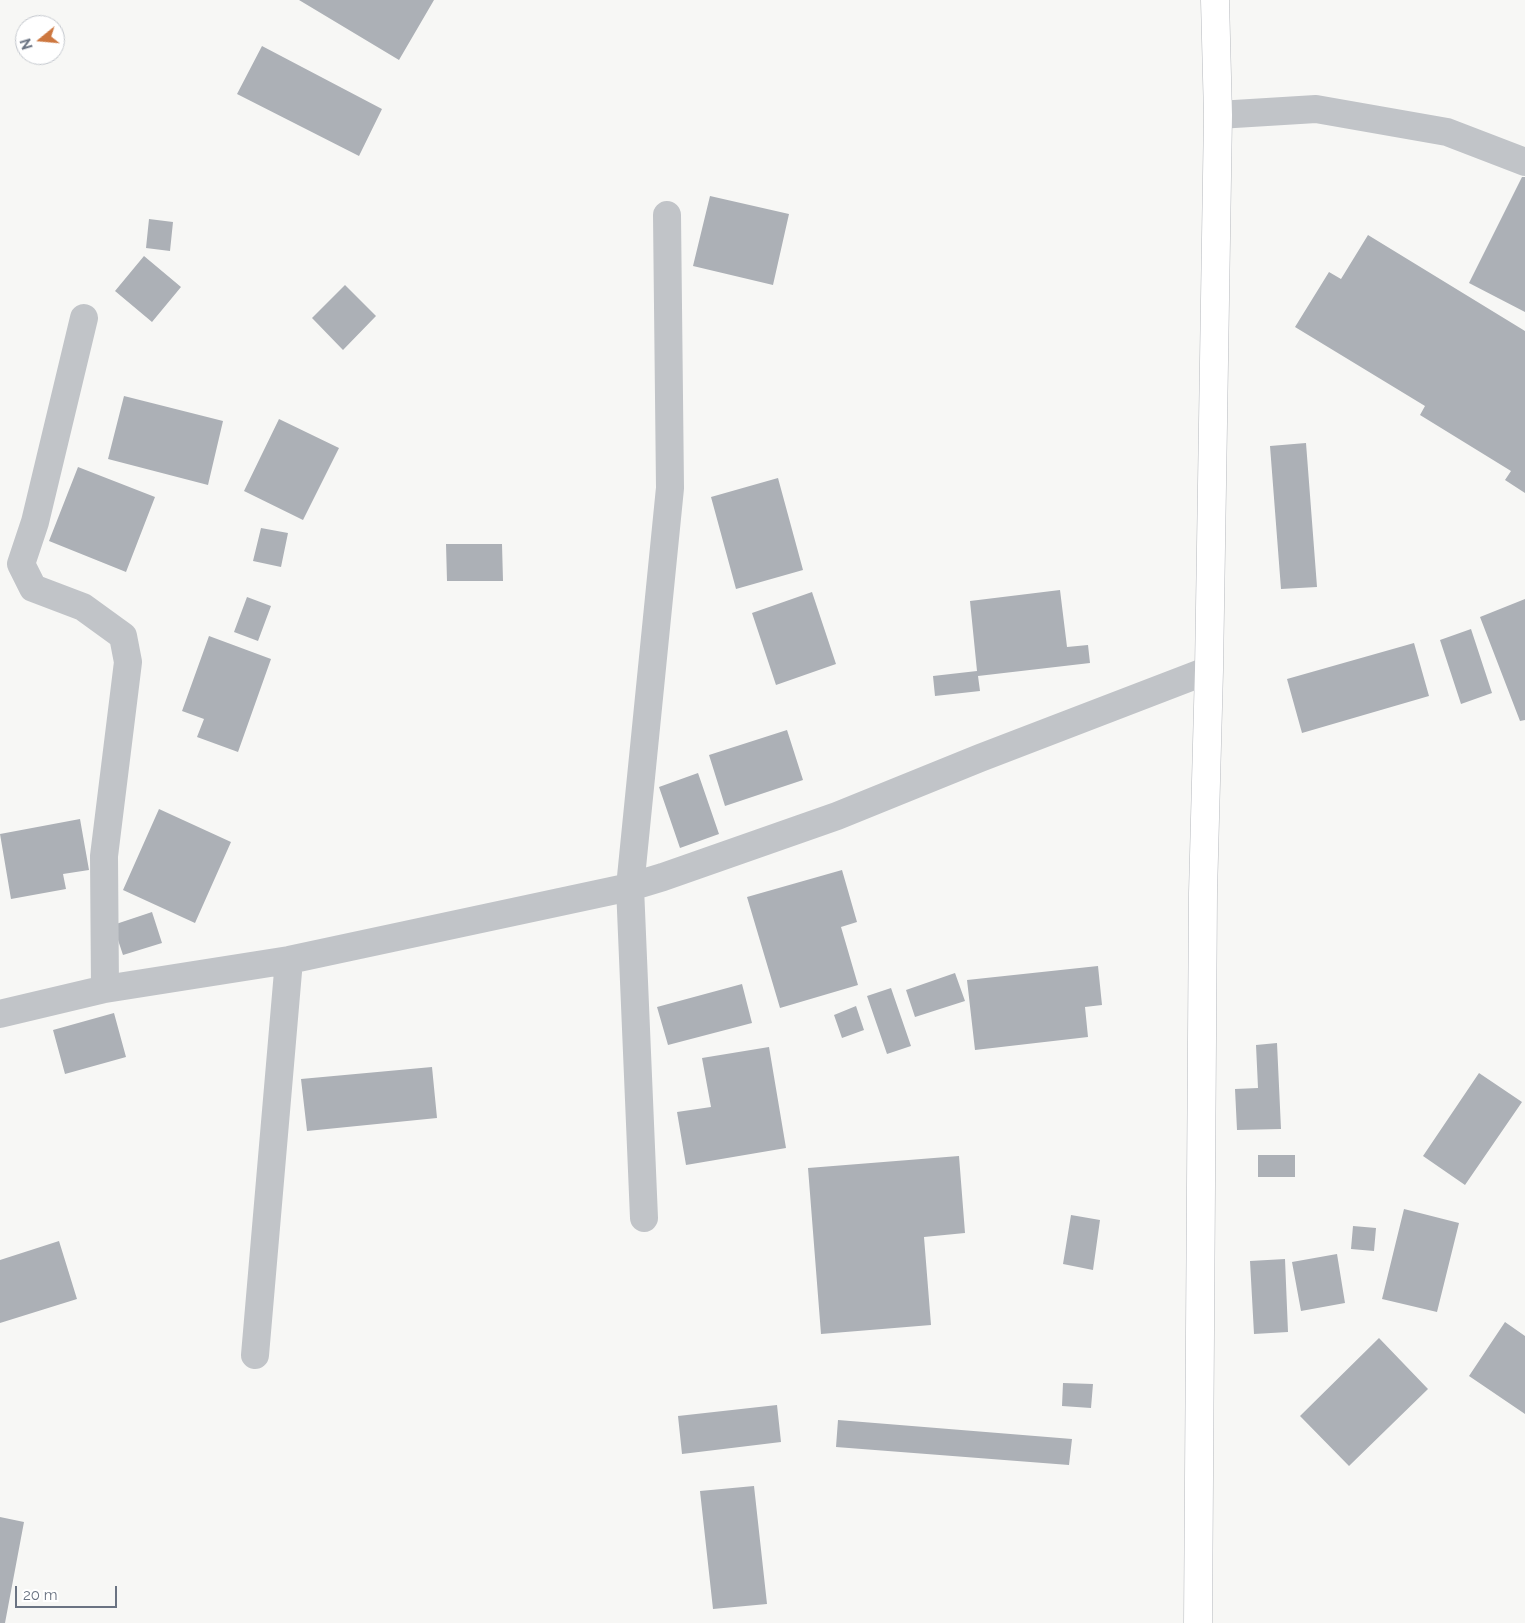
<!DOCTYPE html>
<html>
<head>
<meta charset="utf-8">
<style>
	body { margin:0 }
	#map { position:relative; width:1525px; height:1623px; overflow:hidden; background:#f7f7f5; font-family:Raleway,sans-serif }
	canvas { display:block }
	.north { position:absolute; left:15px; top:15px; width:50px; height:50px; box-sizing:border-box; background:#fff; border:1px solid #c3c7cd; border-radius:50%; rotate:253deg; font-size:14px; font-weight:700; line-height:20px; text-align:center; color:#6a7382 }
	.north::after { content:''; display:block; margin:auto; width:18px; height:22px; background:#cd773f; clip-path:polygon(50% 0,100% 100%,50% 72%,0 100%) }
	.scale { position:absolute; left:15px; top:1586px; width:102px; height:22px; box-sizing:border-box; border:2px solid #6a7382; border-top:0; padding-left:6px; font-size:15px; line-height:18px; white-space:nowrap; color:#6a7382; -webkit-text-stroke:4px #fff; paint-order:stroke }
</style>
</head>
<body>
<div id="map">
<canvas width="1525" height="1623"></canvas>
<div class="north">N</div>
<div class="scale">20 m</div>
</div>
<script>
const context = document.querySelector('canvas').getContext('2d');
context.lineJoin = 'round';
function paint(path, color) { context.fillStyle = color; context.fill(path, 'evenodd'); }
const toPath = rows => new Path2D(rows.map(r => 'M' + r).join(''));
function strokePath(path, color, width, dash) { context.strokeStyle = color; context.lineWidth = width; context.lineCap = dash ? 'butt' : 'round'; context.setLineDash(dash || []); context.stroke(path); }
paint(toPath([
	[299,0,434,0,399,60],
	[262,46,382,109,359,156,237,94],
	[1522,177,1525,177,1525,312,1469,283],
	[710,196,789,214,773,285,693,266],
	[149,219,173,222,170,251,146,248],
	[1368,235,1525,331,1525,493,1505,480,1511,471,1420,415,1425,406,1295,327,1329,272,1341,279],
	[144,256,181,287,152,322,115,291],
	[345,285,376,316,343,350,312,318],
	[124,396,223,421,208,485,108,459],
	[279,419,339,448,303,520,244,491],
	[1306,443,1317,587,1281,589,1270,446],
	[78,467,155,497,126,572,49,541],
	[778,478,803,570,736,589,711,497],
	[261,528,288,533,281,567,253,561],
	[446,544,502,544,503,581,447,581],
	[1060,590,1067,647,1088,645,1090,663,978,676,980,691,935,696,933,676,977,671,970,601],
	[812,592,836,664,776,685,752,613],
	[247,597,271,606,258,641,234,632],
	[1525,599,1525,720,1520,721,1480,617],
	[1471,629,1492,693,1461,704,1440,640],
	[209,636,271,659,238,752,197,737,204,719,182,711],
	[1414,643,1429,696,1302,733,1287,679],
	[787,730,803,780,725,806,709,755],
	[698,773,719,834,680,848,659,787],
	[159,809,231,842,195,923,123,890],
	[80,819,89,870,63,874,66,889,11,899,0,834],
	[842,870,857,922,841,927,858,985,780,1008,747,897],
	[152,912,162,943,123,955,113,925],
	[1098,966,1102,1005,1085,1007,1088,1037,975,1050,967,980],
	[955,973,965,1001,915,1017,906,990],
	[742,984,752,1023,668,1045,657,1007],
	[891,988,911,1046,887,1054,867,996],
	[856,1006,864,1030,842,1038,834,1015],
	[114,1013,126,1057,65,1074,53,1030],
	[1277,1043,1281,1129,1237,1130,1235,1089,1258,1088,1256,1045],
	[769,1047,786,1148,686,1165,677,1112,711,1107,702,1058],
	[432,1067,437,1118,307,1131,301,1079],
	[1479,1073,1522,1102,1465,1185,1423,1156],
	[1258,1155,1295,1155,1295,1177,1258,1177],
	[959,1156,965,1233,924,1237,931,1325,821,1334,808,1168],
	[1404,1209,1459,1223,1437,1312,1382,1299],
	[1071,1215,1100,1220,1093,1270,1063,1264],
	[1353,1226,1376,1228,1374,1251,1351,1249],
	[59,1241,77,1299,0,1323,0,1260],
	[1337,1254,1345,1303,1301,1311,1292,1262],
	[1285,1259,1288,1332,1254,1334,1250,1261],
	[1505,1322,1525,1336,1525,1414,1469,1376],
	[1379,1338,1428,1389,1349,1466,1300,1416],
	[1063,1383,1093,1384,1091,1408,1062,1406],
	[777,1405,781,1442,682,1454,678,1416],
	[838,1420,1072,1439,1069,1465,836,1447],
	[754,1486,767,1604,713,1609,700,1491],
	[0,1517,24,1522,5,1623,0,1623]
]), '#acb0b6');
const secondary = toPath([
	[1198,1623,1203,893,1209,670,1218,115,1215,0]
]);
strokePath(secondary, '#b6b9be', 29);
strokePath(toPath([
	[1218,115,1316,109,1447,132,1525,162],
	[84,318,35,522,21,564,33,588,83,607,123,636,128,662,104,856,105,989],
	[0,1014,105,989,289,960,630,887,663,877,837,816,980,758,1209,670],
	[644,1218,630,887,670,488,667,215],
	[255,1355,289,960]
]), '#c1c4c8', 28);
strokePath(secondary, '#fff', 28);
</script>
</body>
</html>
